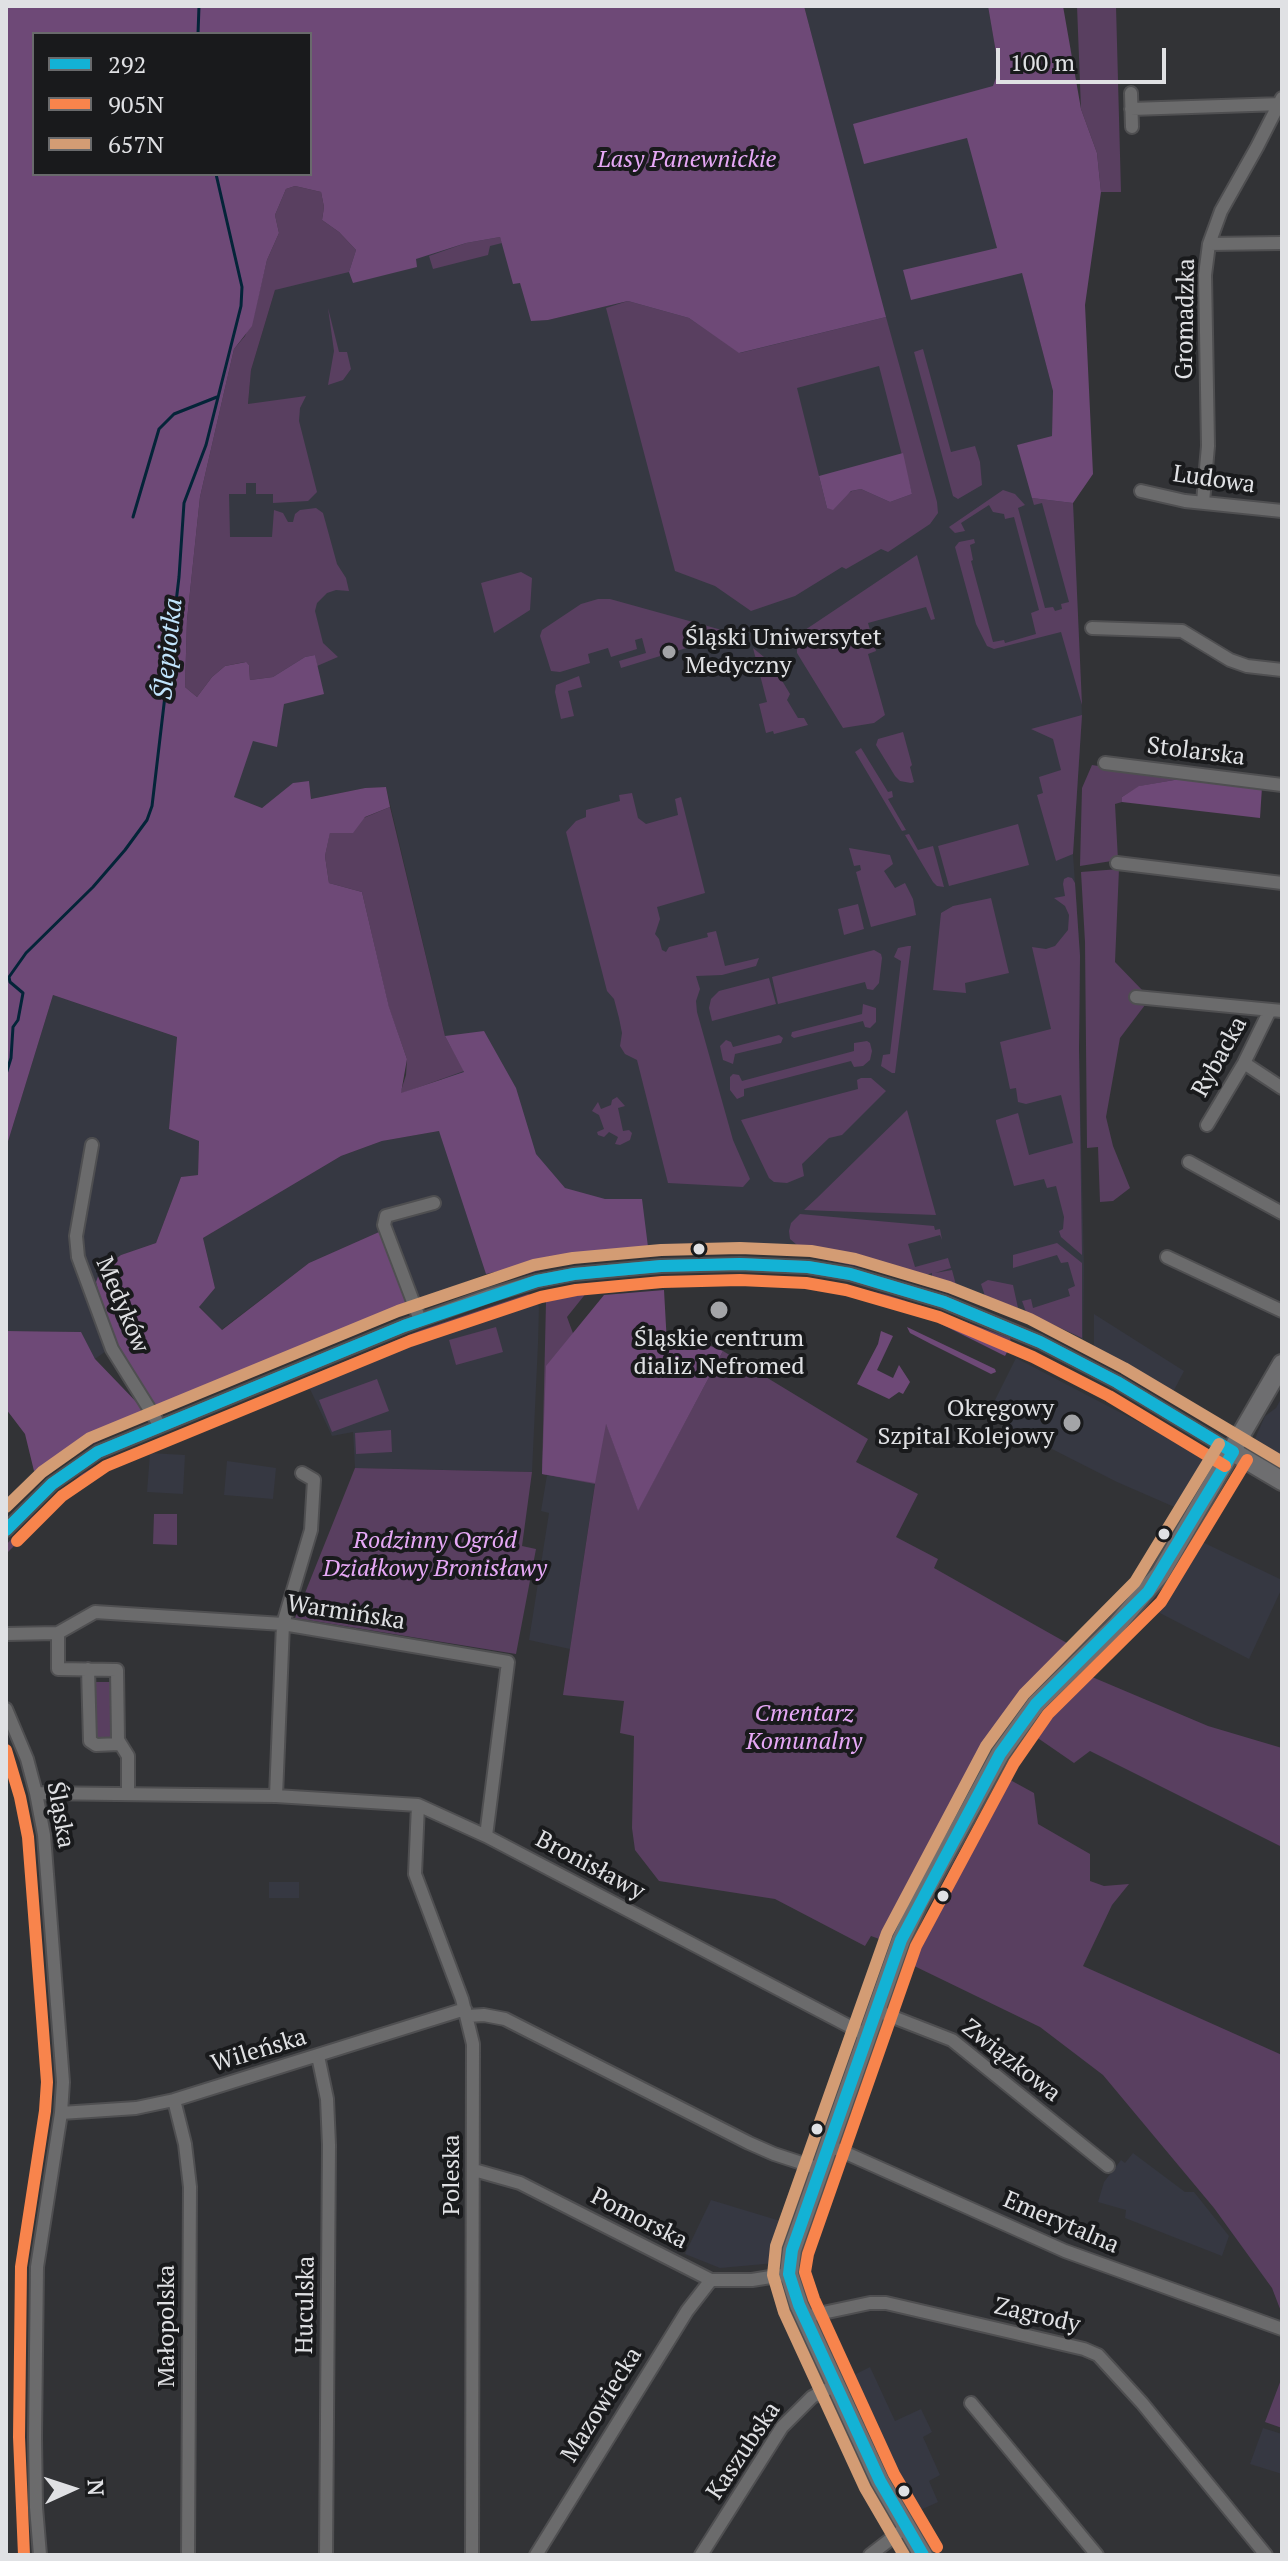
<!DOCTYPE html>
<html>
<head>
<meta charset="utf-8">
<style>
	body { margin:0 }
	#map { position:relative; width:1288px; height:2561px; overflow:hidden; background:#323336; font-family:"PT Serif",serif }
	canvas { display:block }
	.frame { position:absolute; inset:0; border:8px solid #e0e1e4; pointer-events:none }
	.legend { position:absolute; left:32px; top:32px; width:280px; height:144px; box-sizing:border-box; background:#191a1c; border:2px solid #696a6c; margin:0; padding:10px 14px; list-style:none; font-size:24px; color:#e0e1e4 }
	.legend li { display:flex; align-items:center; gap:16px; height:40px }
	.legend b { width:40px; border:2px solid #696a6c }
	.north { position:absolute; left:32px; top:2449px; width:80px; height:80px; -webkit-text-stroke:6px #191a1c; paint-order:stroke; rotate:87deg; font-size:22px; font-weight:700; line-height:32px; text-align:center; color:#e0e1e4 }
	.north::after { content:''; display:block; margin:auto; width:28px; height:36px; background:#e0e1e4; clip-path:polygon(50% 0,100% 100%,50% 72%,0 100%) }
	.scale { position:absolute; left:996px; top:48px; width:170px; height:36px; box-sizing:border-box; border:4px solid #e0e1e4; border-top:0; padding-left:10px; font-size:24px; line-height:28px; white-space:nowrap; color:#e0e1e4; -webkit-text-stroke:6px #191a1c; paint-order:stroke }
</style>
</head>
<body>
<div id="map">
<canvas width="1288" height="2561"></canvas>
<div class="frame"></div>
<ul class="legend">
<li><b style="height:10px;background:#13b2d5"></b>292</li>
<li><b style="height:10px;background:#f8844c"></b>905N</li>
<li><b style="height:10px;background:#d39c74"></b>657N</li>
</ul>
<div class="north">N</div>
<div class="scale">100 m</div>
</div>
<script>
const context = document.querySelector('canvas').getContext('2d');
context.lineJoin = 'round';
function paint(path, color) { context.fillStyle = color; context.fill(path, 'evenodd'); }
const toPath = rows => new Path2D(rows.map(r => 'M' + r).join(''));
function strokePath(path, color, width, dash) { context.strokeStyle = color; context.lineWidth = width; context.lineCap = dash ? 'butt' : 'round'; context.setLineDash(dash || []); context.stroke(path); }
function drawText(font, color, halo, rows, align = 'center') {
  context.font = font + ' "PT Serif",serif'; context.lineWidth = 8; context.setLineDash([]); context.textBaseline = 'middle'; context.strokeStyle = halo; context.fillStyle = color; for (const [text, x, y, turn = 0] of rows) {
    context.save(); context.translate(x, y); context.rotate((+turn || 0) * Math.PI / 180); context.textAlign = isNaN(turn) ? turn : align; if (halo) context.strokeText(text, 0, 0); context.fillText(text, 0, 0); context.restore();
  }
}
paint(toPath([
	[804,6,988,6,999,70,1022,272,1053,391,1052,436,1018,445,1073,503,1082,715,1073,854,1080,956,1079,1049,1084,1267,1083,1340,1044,1318,920,1273,835,1251,797,1245,648,1247,567,1256,486,1274,407,1305,379,1232,309,1263,221,1330,199,1306,215,1288,203,1238,341,1156,382,1141,439,1131,445,1036,386,787,365,788,311,799,309,782,294,783,262,808,233,797,253,740,277,746,273,677,218,514,248,404,251,370,275,290,356,250,508,235,548,320,628,301,885,317],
	[53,995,177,1037,169,1129,199,1141,198,1175,181,1177,156,1243,121,1255,109,1324,113,1346,95,1359,80,1332,6,1331,6,1148],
	[536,1303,539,1307,538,1344,532,1472,355,1468,353,1432,332,1436,309,1387,450,1330],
	[1094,1314,1184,1371,1171,1396,1094,1348],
	[1016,1358,1148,1427,1153,1423,1199,1451,1207,1471,1188,1504,1179,1509,1117,1482,987,1416],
	[1282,1397,1282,1468,1250,1450,1265,1416,1276,1408],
	[150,1453,185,1455,183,1494,147,1492],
	[227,1461,276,1468,273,1499,224,1495],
	[547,1475,595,1483,570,1649,529,1640,549,1513,541,1511],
	[1196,1539,1282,1580,1282,1588,1249,1659,1154,1610],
	[269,1882,299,1882,299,1898,269,1898],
	[1133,2153,1185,2192,1194,2192,1229,2236,1222,2256,1125,2218,1126,2210,1098,2202,1104,2182,1121,2160,1125,2163],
	[711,2200,787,2223,775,2263,720,2268,685,2254],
	[870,2367,895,2421,921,2409,932,2432,923,2437,940,2475,929,2481,938,2502,916,2512,852,2376],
	[1263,2428,1282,2434,1282,2474,1250,2464]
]), '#363842');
paint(toPath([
	[1077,6,1116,6,1121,192,1101,192,1097,153,1081,109],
	[295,186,321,192,324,207,322,220,339,232,356,250,349,272,275,290,251,370,248,404,306,396,300,408,299,421,317,492,308,501,273,503,273,494,256,494,256,483,246,483,246,494,229,494,230,537,272,537,274,510,283,513,288,522,293,522,295,514,300,510,316,508,323,513,337,564,346,578,349,591,336,590,327,593,317,603,315,611,323,643,338,657,317,666,315,655,305,657,273,677,250,680,249,665,245,662,225,666,212,677,197,697,185,687,187,620,200,497,234,349,245,336,254,314,267,260,279,233,275,215,286,189],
	[500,237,502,243,490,246,488,255,433,269,429,256,466,243],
	[628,301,689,318,740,353,886,317,937,502,938,513,930,524,888,552,881,549,846,569,842,567,795,596,751,611,715,586,675,571,606,308],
	[879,366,912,494,890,502,861,489,852,491,827,508,797,388],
	[328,308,339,352,347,352,351,369,343,380,328,385,334,351],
	[923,349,951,452,975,446,980,462,982,485,958,499,953,496,914,352],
	[1003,490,1015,494,1025,505,1018,508,1045,608,1053,607,1055,611,1062,609,1061,604,1069,602,1042,503,1034,505,1032,498,1073,503,1082,705,1061,632,994,649,987,646,976,624,955,547,959,542,974,539,975,543,970,545,973,560,971,561,993,642,1004,640,1005,643,1036,634,1031,613,1039,610,1014,517,1005,519,1004,514,993,512,989,505,961,523,965,531,955,533,949,527],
	[917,555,935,619,931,620,926,607,868,623,876,651,868,654,885,715,874,723,843,728,797,653,797,638,799,634],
	[521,572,532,578,530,610,494,633,481,583],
	[598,599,610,599,729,632,729,635,621,668,619,661,646,653,642,638,635,640,637,649,611,657,608,648,588,654,590,663,560,672,551,671,540,636,542,630,581,604],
	[753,648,764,657,774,674,778,674,790,694,787,700,798,718,804,718,808,725,774,734,773,731,766,733,759,704,767,702],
	[579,676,582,687,568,691,574,716,561,719,555,692,556,685],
	[1082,715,1073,854,1056,861,1037,795,1043,793,1039,777,1061,770,1053,739,1031,729],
	[903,732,912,765,910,767,914,782,911,783,900,781,895,776,876,745,878,739],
	[861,748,888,792,892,791,893,797,888,799,906,830,902,831,855,752],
	[1092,765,1180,779,1140,786,1122,797,1122,802,1115,804,1118,860,1080,866,1082,788],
	[632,793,638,818,646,824,678,815,675,799,681,797,705,893,657,907,660,919,655,934,659,939,662,950,666,952,669,947,708,937,707,933,716,931,725,966,759,958,756,966,722,975,696,976,700,989,696,1001,697,1012,733,1140,750,1179,743,1187,668,1183,637,1060,625,1054,620,1046,622,1033,619,1018,614,999,607,991,566,832,576,821,586,817,586,810,620,801,619,795],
	[390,807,445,1036,464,1071,400,1094,406,1075,407,1059,389,1008,362,892,329,883,325,856,330,832],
	[1018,824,1029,865,949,886,938,846],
	[909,834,918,850,933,846,944,887,937,886,933,882,905,835],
	[849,848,890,855,893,864,884,871,895,888,905,883,913,899,916,915,871,927,856,872,861,870,860,865,854,866],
	[1119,869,1115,962,1143,991,1145,1005,1120,1038,1106,1117,1113,1146,1130,1188,1113,1201,1100,1202,1098,1147,1087,1148,1085,942,1081,872],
	[1068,877,1072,878,1075,883,1080,956,1079,1049,1082,1255,1061,1237,1059,1231,1063,1229,1064,1217,1056,1186,1047,1188,1044,1179,1014,1186,996,1122,996,1120,1018,1113,1029,1155,1073,1143,1061,1095,1026,1104,1018,1102,1016,1088,1010,1089,1000,1042,1051,1029,1032,947,1046,949,1055,946,1068,930,1069,915,1065,906,1054,898,1065,896,1063,884,1064,879],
	[991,898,1009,973,965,983,966,993,933,990,941,913,953,906],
	[858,904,864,929,844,935,838,909],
	[908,946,911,946,895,1073,892,1073,881,1066,883,1055,890,1054,901,961,894,957,898,948],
	[874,950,881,954,882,958,879,983,873,990,867,989,865,982,778,1004,772,977],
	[769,978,776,1004,712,1021,709,1008,711,999,719,991],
	[863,1004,876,1008,876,1022,870,1028,865,1027,863,1021,794,1038,791,1036,792,1032,862,1014],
	[779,1035,783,1038,781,1043,735,1054,733,1064,723,1060,720,1046,726,1040,731,1042,733,1047],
	[867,1041,870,1043,872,1051,870,1060,863,1066,854,1067,851,1061,744,1089,744,1096,737,1099,730,1090,730,1077,733,1074,739,1075,742,1081,854,1051,854,1043],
	[861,1078,871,1078,886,1091,842,1135,829,1138,802,1164,804,1176,787,1183,774,1182,769,1178,741,1120,858,1089,857,1080],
	[617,1097,625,1106,618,1108,623,1131,629,1130,632,1133,630,1140,620,1145,615,1144,618,1137,609,1132,604,1137,598,1135,597,1132,604,1129,599,1115,592,1111,598,1102,601,1109,611,1105,612,1100],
	[907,1110,936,1215,804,1210,817,1198],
	[800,1214,934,1226,935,1230,940,1229,942,1240,940,1235,908,1244,915,1267,948,1258,951,1268,935,1273,952,1270,956,1285,932,1276,932,1273,926,1275,864,1258,797,1245,790,1239,789,1231,791,1223],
	[1057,1243,1082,1263,1082,1338,1026,1312,1022,1301,1031,1299,1033,1308,1070,1296,1068,1289,1075,1286,1068,1262,1061,1263,1057,1255,1013,1268,1013,1255],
	[812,1252,878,1265,974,1296,970,1300,876,1270,812,1257],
	[554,1264,549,1268,473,1288,431,1304,422,1305,489,1281],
	[735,1275,743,1282,655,1283,654,1277],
	[809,1278,888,1295,906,1301,908,1306,809,1282],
	[988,1280,1013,1285,1018,1308,985,1296,981,1284],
	[587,1292,567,1317,638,1510,723,1351,868,1439,856,1462,918,1494,896,1537,938,1559,934,1568,1074,1647,1029,1690,986,1749,882,1940,871,1936,865,1946,775,1899,659,1881,635,1850,632,1828,634,1736,620,1733,624,1701,563,1695,595,1484,542,1474,546,1302,547,1298],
	[528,1294,536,1297,431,1333,302,1385,300,1380,421,1330],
	[919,1305,1010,1338,1012,1346,990,1334,916,1307],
	[408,1310,403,1315,172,1410,163,1411],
	[496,1327,503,1352,456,1365,449,1340],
	[377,1379,389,1411,332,1432,319,1400],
	[140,1421,76,1452,29,1490,27,1488,70,1452],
	[391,1430,392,1452,356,1454,355,1433],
	[172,1433,172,1438,103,1468,72,1488,6,1554,6,1545,32,1517,82,1474,106,1460],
	[355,1468,532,1472,522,1546,536,1549,516,1654,295,1618],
	[154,1514,177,1514,177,1545,153,1544],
	[1085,1674,1208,1726,1282,1748,1282,1847,1090,1751,1074,1763,1029,1732,1054,1703],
	[96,1682,113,1682,114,1737,112,1738,95,1737,94,1684],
	[1003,1776,1034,1793,1038,1824,1090,1854,1090,1881,1104,1886,1129,1884,1112,1905,1083,1966,1282,2055,1282,2314,1272,2288,1214,2208,1103,2075,1040,2027,906,1962,953,1864],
	[1282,2377,1282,2428,1265,2422]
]), '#593f60');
paint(toPath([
	[6,6,804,6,886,317,739,353,689,318,628,301,548,320,531,321,520,283,513,284,500,237,466,243,416,259,417,267,353,283,349,272,356,250,339,232,322,220,324,207,321,192,295,186,286,189,275,215,279,233,267,260,252,326,234,349,200,497,187,620,185,687,197,697,212,677,225,666,246,662,249,665,250,680,273,677,305,657,315,655,324,694,284,704,277,747,253,741,234,797,262,808,293,783,309,781,311,799,365,788,386,787,390,807,365,817,353,833,330,833,325,856,329,883,362,892,389,1007,407,1059,401,1093,464,1072,445,1036,484,1031,516,1088,536,1154,565,1188,605,1199,642,1199,648,1247,566,1256,486,1274,439,1131,382,1141,341,1156,203,1238,215,1288,199,1307,222,1330,309,1263,379,1232,407,1305,157,1410,113,1346,96,1282,100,1271,121,1255,156,1243,181,1177,198,1175,199,1141,169,1129,177,1037,53,995,6,1148],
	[34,34,310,34,310,174,34,174],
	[988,6,1063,6,1081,109,1097,153,1101,192,1085,305,1093,474,1073,503,1032,498,1017,445,1052,436,1053,391,1022,273,911,300,903,270,997,248,967,138,864,164,853,124,993,86,999,70],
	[903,453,912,494,890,502,861,489,851,491,833,510,827,508,819,476],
	[1180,779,1262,787,1260,818,1122,802,1122,797,1139,786],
	[664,1290,667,1344,701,1342,723,1351,638,1511,606,1424,595,1483,542,1474,546,1366,604,1295],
	[940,1321,989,1339,1008,1350,1005,1356,939,1323],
	[907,1327,995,1369,996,1372,991,1374,931,1344,910,1333],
	[6,1331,81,1332,95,1359,145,1411,34,1471,25,1434,6,1409],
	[881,1331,893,1336,877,1370,893,1378,899,1365,910,1382,903,1394,899,1392,889,1399,857,1384,878,1344]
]), '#6e4977');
strokePath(toPath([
	[198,34,199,6],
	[133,517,159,429,174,414,217,397],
	[6,1074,11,1058,13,1027,18,1020,23,993,10,982,9,977,26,953,93,887,125,850,147,820,152,806,179,577,184,503,206,445,241,306,242,287,216,174]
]), '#042438', 3);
const street = toPath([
	[1131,93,1132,127],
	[1131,109,1282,104],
	[1209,244,1282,243],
	[1141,491,1185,501,1282,511],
	[1203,502,1208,446,1205,275,1209,244,1221,211,1257,147,1282,98],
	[1092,628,1182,631,1230,660,1247,666,1282,670],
	[1105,763,1282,785],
	[1117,863,1282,883],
	[1136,997,1282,1011],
	[1244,1063,1282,1088],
	[1207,1125,1244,1063,1270,1010],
	[92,1145,76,1236,78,1257,112,1349,160,1426],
	[1189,1162,1282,1213],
	[1167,1257,1282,1311],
	[420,1320,384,1225,386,1216,434,1203],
	[6,1530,52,1484,98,1452,404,1326,490,1295,537,1281,574,1274,661,1266,740,1264,808,1267,850,1274,944,1302,1040,1342,1117,1382,1233,1452],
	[58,1633,58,1669,117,1670,118,1740,128,1756,128,1793],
	[6,1634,58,1633,95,1612,283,1624,508,1662,486,1836],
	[88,1669,90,1741,96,1745,119,1744],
	[6,1709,27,1759,36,1793,44,1835,63,2082,61,2113,37,2267,35,2437,36,2507,40,2555],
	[36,1793,276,1796,418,1805,486,1836,866,2035],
	[276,1796,283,1624,311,1530,314,1480,302,1473],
	[418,1805,415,1874,462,1999,473,2044,472,2555],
	[875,2010,952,2040,1108,2166],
	[467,2016,484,2015,505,2019,749,2143,774,2154,820,2169],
	[318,2056,327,2099,329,2145,326,2555],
	[174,2100,185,2144,190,2187,188,2555],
	[61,2113,136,2108,174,2100,465,2009],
	[828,2145,1065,2251,1282,2329],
	[474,2170,520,2183,711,2280,752,2280,789,2274],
	[804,2317,870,2303,886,2303,1084,2349,1098,2355,1142,2403,1266,2555],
	[971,2403,1097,2555],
	[536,2555,687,2311,711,2280],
	[701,2555,782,2427,812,2397,836,2385],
	[870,2555,905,2528]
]);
const secondary = toPath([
	[1233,1452,1282,1481],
	[923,2555,880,2481,799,2305,789,2274,792,2250,901,1940,918,1904,1000,1754,1036,1704,1116,1626,1160,1574,1282,1364]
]);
strokePath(street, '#4f4f51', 16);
strokePath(secondary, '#4f4f51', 22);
strokePath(street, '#6b6b6c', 12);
strokePath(secondary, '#6e6e70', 18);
strokePath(toPath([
	[6,1530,52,1484,98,1452,404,1326,537,1281,574,1274,661,1266,740,1264,808,1267,850,1274,944,1302,1040,1342,1117,1382,1233,1452],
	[923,2555,880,2481,799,2305,789,2274,792,2250,901,1940,1000,1754,1036,1704,1148,1592,1233,1452]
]), '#13b2d5', 12);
strokePath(toPath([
	[17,1541,62,1496,106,1466,410,1341,541,1297,576,1290,662,1282,740,1280,806,1283,846,1290,939,1317,1033,1357,1109,1396,1225,1466],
	[6,1750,20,1797,28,1837,47,2082,45,2111,21,2267,19,2437,24,2555],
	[937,2547,894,2474,814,2299,805,2272,808,2254,916,1946,1014,1763,1048,1714,1161,1602,1247,1460]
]), '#f8844c', 12);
strokePath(toPath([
	[6,1507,42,1472,90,1438,398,1311,534,1265,573,1258,661,1250,740,1248,811,1251,855,1259,949,1287,1030,1319,1124,1368,1282,1462],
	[904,2555,865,2488,784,2312,773,2275,776,2246,887,1933,986,1746,1024,1694,1135,1582,1219,1444]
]), '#d39c74', 12);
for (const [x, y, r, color] of [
	[669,652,8,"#a3a4a7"],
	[699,1249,7,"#e0e1e4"],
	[719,1310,10,"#a3a4a7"],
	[1072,1423,10,"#a3a4a7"],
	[1164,1534,7,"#e0e1e4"],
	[943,1896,7,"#e0e1e4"],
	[817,2129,7,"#e0e1e4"],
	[904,2491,7,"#e0e1e4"]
]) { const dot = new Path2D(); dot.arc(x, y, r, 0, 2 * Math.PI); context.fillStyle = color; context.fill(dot); strokePath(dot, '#191a1c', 3); }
drawText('italic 24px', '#e6a8f6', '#191a1c', [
	["Lasy Panewnickie",687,160],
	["Rodzinny Ogród",435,1541],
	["Działkowy Bronisławy",435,1569],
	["Cmentarz",804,1714],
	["Komunalny",804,1742]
]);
drawText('24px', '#e0e1e4', '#191a1c', [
	["Gromadzka",1186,319,-89],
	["Ludowa",1214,480,8],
	["Stolarska",1196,752,7],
	["Rybacka",1220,1057,-61],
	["Medyków",122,1305,67],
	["Warmińska",346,1613,9],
	["Śląska",60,1815,80],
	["Bronisławy",590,1866,28],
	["Wileńska",259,2051,-17],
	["Związkowa",1011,2061,38],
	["Poleska",452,2175,-90],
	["Pomorska",639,2219,27],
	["Emerytalna",1061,2223,23],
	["Huculska",306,2305,-89],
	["Zagrody",1037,2316,13],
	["Małopolska",167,2326,-90],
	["Mazowiecka",602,2405,-58],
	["Kaszubska",744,2451,-56]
]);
drawText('24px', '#e0e1e4', '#191a1c', [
	["Śląski Uniwersytet",685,638],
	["Medyczny",685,666],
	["Śląskie centrum",719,1339,"center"],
	["dializ Nefromed",719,1367,"center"],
	["Okręgowy",1054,1409,"right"],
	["Szpital Kolejowy",1054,1437,"right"]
], 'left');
drawText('italic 26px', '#c1e5fd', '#191a1c', [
	["Ślepiotka",169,649,-84]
]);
</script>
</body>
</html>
